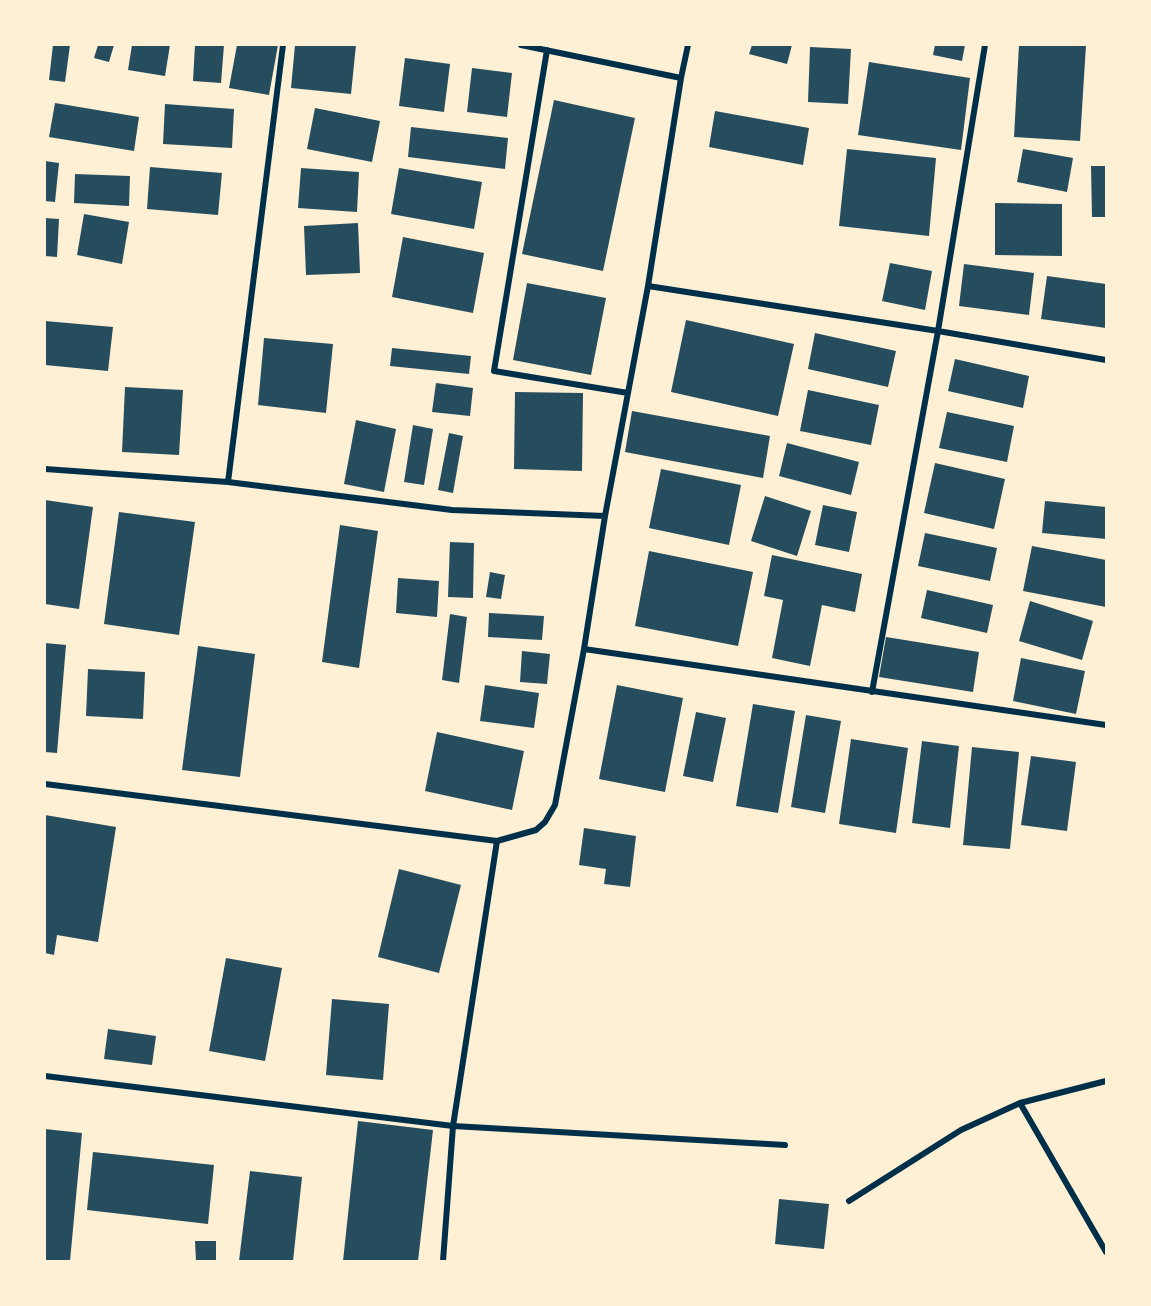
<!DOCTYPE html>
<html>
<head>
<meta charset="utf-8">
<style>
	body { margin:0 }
	#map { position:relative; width:1151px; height:1306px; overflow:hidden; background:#fdf0d5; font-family:Raleway,sans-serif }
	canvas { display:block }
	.frame { position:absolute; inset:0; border:46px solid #fdf0d5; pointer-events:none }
</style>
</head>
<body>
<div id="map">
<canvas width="1151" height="1306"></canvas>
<div class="frame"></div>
</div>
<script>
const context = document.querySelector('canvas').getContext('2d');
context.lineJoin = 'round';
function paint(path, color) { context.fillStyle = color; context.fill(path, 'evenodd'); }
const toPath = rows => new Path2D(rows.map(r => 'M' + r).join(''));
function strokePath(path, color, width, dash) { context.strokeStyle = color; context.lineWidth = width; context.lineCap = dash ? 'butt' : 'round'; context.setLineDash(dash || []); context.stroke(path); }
paint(toPath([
	[53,45,70,45,65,82,49,80],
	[98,45,114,45,109,62,94,58],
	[132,45,170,45,165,76,128,70],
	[195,45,224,45,221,83,193,81],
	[237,45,278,45,269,95,229,88],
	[295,45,356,45,351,94,291,88],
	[752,45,792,45,787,64,749,54],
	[935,45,965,45,962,61,933,55],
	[1019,45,1086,45,1080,141,1014,137],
	[810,47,851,49,848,104,808,102],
	[405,58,450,64,444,112,399,106],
	[869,62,970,78,961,150,858,135],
	[472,68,512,73,507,117,467,112],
	[554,100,635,118,603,271,522,254],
	[55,103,139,117,134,151,49,137],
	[165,104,234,109,232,148,163,144],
	[315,108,380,121,372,162,307,149],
	[715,111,809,128,803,165,709,147],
	[411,127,508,138,505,169,408,157],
	[847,149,936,158,929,236,839,226],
	[1023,149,1073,158,1067,192,1017,182],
	[45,161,59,163,55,202,45,201],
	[1091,166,1106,166,1106,217,1092,217],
	[150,167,222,173,218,215,147,209],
	[301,168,359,172,357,212,298,208],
	[399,168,482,182,474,229,391,214],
	[75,174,130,176,129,206,74,203],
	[995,203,1062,204,1062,256,995,255],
	[84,214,129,222,122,264,77,255],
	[45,218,59,219,57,257,45,256],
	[358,223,360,273,306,275,304,226],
	[403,237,484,253,473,313,392,297],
	[890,263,932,271,925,310,882,301],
	[964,264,1034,273,1029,315,959,306],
	[1047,276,1106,284,1106,328,1041,319],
	[527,283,606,298,591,375,513,360],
	[686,320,794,344,778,416,671,392],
	[45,321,113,327,108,371,45,365],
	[815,333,896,351,888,387,808,369],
	[264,338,333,344,326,413,258,405],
	[392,348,471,356,469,374,390,366],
	[955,359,1029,376,1023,408,948,391],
	[436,383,473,388,470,416,432,412],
	[125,387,183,390,179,455,122,452],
	[808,390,879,405,871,445,800,431],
	[515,392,583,393,582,471,514,469],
	[632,411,770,436,763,478,625,452],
	[947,412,1014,426,1007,462,939,448],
	[356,420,396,429,384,492,344,484],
	[413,425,433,429,424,485,404,482],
	[449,433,463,436,453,493,438,490],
	[787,443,859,462,851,495,779,476],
	[935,463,1005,479,994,529,924,513],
	[661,469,741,485,729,545,649,528],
	[765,496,811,511,797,556,751,541],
	[45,500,93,507,79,609,45,604],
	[1045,501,1106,507,1106,539,1042,533],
	[823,505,857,512,849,552,815,545],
	[119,512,195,522,179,635,104,624],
	[340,525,378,531,359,668,322,662],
	[925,533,997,548,990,581,918,566],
	[450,542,474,543,473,598,448,597],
	[1032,546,1106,560,1106,607,1023,591],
	[649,551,753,572,738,646,635,626],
	[772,555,862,574,855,612,822,605,810,666,772,658,783,600,764,596],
	[490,572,505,575,501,599,486,597],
	[398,578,439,581,437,617,396,613],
	[927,590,993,605,987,633,921,618],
	[1030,601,1093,621,1082,660,1019,641],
	[489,613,544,616,542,640,488,637],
	[450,614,467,617,459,683,442,680],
	[886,637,979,652,973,692,879,677],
	[45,643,66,645,57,753,45,752],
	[198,646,255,654,240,777,182,770],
	[522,651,550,654,547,684,520,682],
	[1021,658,1085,671,1076,714,1013,701],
	[88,669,145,672,143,719,86,716],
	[485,685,539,693,534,728,480,721],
	[617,685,683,698,665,792,599,779],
	[753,704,795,711,778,813,736,806],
	[696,712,726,718,713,782,683,776],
	[806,715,841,721,825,813,791,807],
	[437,732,524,751,512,810,425,791],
	[851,739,908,748,896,833,839,824],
	[922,741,959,746,950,828,912,823],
	[972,747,1019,752,1010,849,963,845],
	[1031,756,1076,762,1067,831,1021,825],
	[45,815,116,827,98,942,57,935,54,955,45,953],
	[584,828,636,836,630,887,604,884,606,869,579,865],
	[399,869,461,885,439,973,378,957],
	[226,958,282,968,265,1061,209,1051],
	[332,999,389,1004,383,1080,326,1075],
	[108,1029,156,1036,152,1065,104,1059],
	[358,1121,433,1130,418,1261,343,1261],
	[45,1129,82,1133,70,1261,45,1261],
	[93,1152,214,1165,208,1224,87,1210],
	[250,1171,302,1177,293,1261,239,1261],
	[779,1199,829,1204,824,1249,775,1244],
	[195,1241,216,1241,216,1261,196,1261]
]), '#264d5e');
strokePath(toPath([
	[521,45,681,78,688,45],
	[547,50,494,371,628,393],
	[648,286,938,331,1106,360],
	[45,469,228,482,452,510,605,516],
	[228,482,283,45],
	[584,649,1106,725],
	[872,692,938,331,985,45],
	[45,784,497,841,536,830,545,822,555,805,584,649,605,516,648,286,681,78],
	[45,1076,453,1126,497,841],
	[1020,1103,1106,1252],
	[849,1201,961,1130,1020,1103,1106,1081],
	[443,1261,453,1126,785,1145]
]), '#003049', 6);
</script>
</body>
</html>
